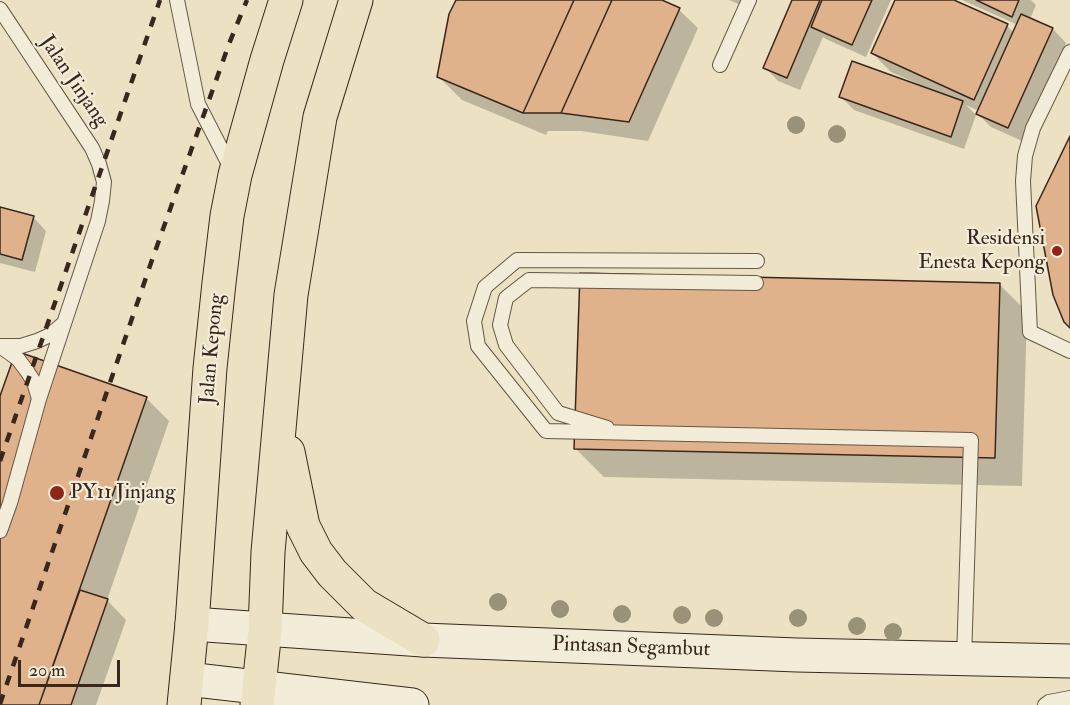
<!DOCTYPE html>
<html>
<head>
<meta charset="utf-8">
<style>
	body { margin:0 }
	#map { position:relative; width:1070px; height:705px; overflow:hidden; background:#ece2c3; font-family:"IM FELL Double Pica",serif }
	canvas { display:block }
	.scale { position:absolute; left:18px; top:660px; width:102px; height:27px; box-sizing:border-box; border:3px solid #39271d; border-top:0; padding-left:8px; font-size:18px; line-height:21px; white-space:nowrap; color:#39271d; -webkit-text-stroke:4px #f3ecd8; paint-order:stroke }
</style>
</head>
<body>
<div id="map">
<canvas width="1070" height="705"></canvas>
<div class="scale">20 m</div>
</div>
<script>
const context = document.querySelector('canvas').getContext('2d');
context.lineJoin = 'round';
function paint(path, color) { context.fillStyle = color; context.fill(path, 'evenodd'); }
const toPath = rows => new Path2D(rows.map(r => 'M' + r).join(''));
function strokePath(path, color, width, dash) { context.strokeStyle = color; context.lineWidth = width; context.lineCap = dash ? 'butt' : 'round'; context.setLineDash(dash || []); context.stroke(path); }
function drawText(font, color, halo, rows, align = 'center') {
  context.font = font + ' "IM FELL Double Pica",serif'; context.lineWidth = 4.5; context.setLineDash([]); context.textBaseline = 'middle'; context.strokeStyle = halo; context.fillStyle = color; for (const [text, x, y, turn = 0] of rows) {
    context.save(); context.translate(x, y); context.rotate((+turn || 0) * Math.PI / 180); context.textAlign = isNaN(turn) ? turn : align; if (halo) context.strokeText(text, 0, 0); context.fillText(text, 0, 0); context.restore();
  }
}
paint(toPath([
	[458,0,658,0,679,10,698,28,648,141,581,131,548,131,546,135,462,100,439,77],
	[729,0,756,0,752,10],
	[793,0,891,0,866,57,826,39,823,37,800,90,778,81,765,67],
	[896,0,950,0,1007,26,1014,33,1018,25,962,0,1031,0,1036,5,1030,19,1053,29,1066,43,1022,141,991,127,978,114,979,111,966,105,976,115,964,149,854,110,841,97,917,86,918,84,891,72,872,53],
	[0,208,33,217,46,231,35,272,0,263],
	[999,284,1027,312,1022,486,604,477,576,449],
	[146,398,169,421,107,600,126,620,96,705,0,705,0,401]
]), '#0003');
const building = toPath([
	[456,0,574,0,523,113,437,77,449,14,456,0],
	[574,0,612,0,561,113,523,113,574,0],
	[612,0,662,0,680,8,629,122,561,113,612,0],
	[792,0,820,0,787,78,763,68,792,0],
	[822,0,872,0,852,45,811,27,822,0],
	[895,0,954,0,1008,24,974,100,871,53,895,0],
	[976,0,1019,0,1012,17,976,0],
	[1021,14,1053,28,1008,128,976,114,1021,14],
	[852,61,963,101,951,137,839,97,852,61],
	[1070,136,1070,328,1064,322,1053,295,1036,206,1070,136],
	[0,207,34,216,22,260,0,254,0,207],
	[580,273,1000,283,995,458,574,449,580,273],
	[16,351,147,397,39,705,0,705,0,396,16,351],
	[80,590,108,599,71,705,39,705,80,590]
]);
paint(building, '#dfb28b');
strokePath(building, '#39271d', 1.5);
const service = toPath([
	[177,0,198,104,232,170],
	[0,9,92,148,99,164,104,182,102,201,98,221,39,399,10,503,0,531],
	[1070,52,1033,128,1025,156,1023,181,1030,332,1070,351],
	[720,65,749,0],
	[757,261,517,260,485,287,474,321,478,346,546,431,971,440,964,659],
	[0,346,18,359,27,371,34,382,39,399],
	[2,346,21,346,37,341,50,335,64,323],
	[607,428,558,413,506,345,500,325,506,298,529,280,756,283],
	[1045,705,1049,702,1070,698]
]);
const secondary = toPath([
	[192,624,423,640,797,655,1070,661],
	[187,679,412,705]
]);
const primary = toPath([
	[288,452,303,526,316,552,332,573,364,605,423,640],
	[184,705,192,624,210,368,219,283,227,216,235,175,267,60,286,0],
	[257,705,265,630,268,552,291,295,320,117,356,0]
]);
strokePath(service, '#665646', 16);
strokePath(secondary, '#39271d', 35);
strokePath(primary, '#39271d', 35);
strokePath(service, '#f3ecd8', 14);
strokePath(secondary, '#f3ecd8', 33);
strokePath(primary, '#ece2c3', 33);
strokePath(toPath([
	[0,461,160,0],
	[0,704,152,260,229,44,247,0]
]), '#39271d', 4.5, [10, 10]);
context.fillStyle = '#9a9179';
for (const [x, y] of [
	[796,125],
	[837,134],
	[498,602],
	[560,609],
	[622,614],
	[682,615],
	[714,618],
	[798,618],
	[857,626],
	[893,632]
]) { context.beginPath(); context.arc(x, y, 9, 0, 2 * Math.PI); context.fill(); }
for (const [x, y, r, color] of [
	[1057,251,6,"#8f2418"],
	[57,493,8,"#8f2418"]
]) { const dot = new Path2D(); dot.arc(x, y, r, 0, 2 * Math.PI); context.fillStyle = color; context.fill(dot); strokePath(dot, '#f3ecd8', 2); }
drawText('21px', '#39271d', '#f3ecd8', [
	["Jalan Jinjang",73,82,56],
	["Jalan Kepong",213,349,-85],
	["Pintasan Segambut",631,648,2]
]);
drawText('21px', '#39271d', '#f3ecd8', [
	["Residensi",1045,239],
	["Enesta Kepong",1045,263],
	["PY11 Jinjang",70,493,"left"]
], 'right');
</script>
</body>
</html>
